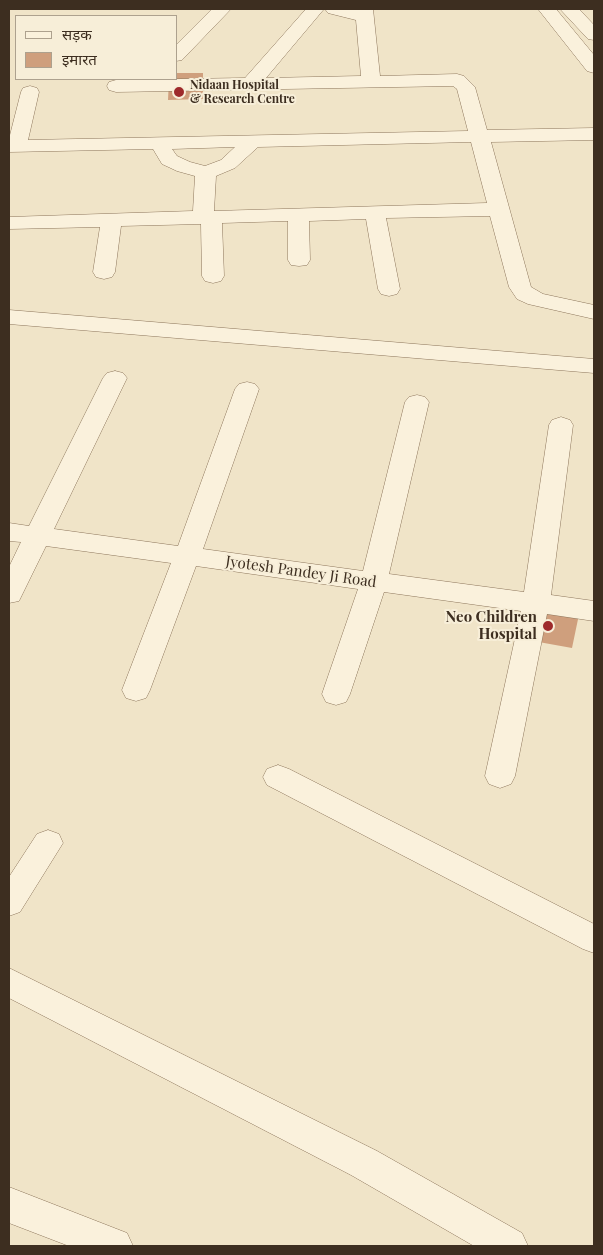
<!DOCTYPE html>
<html>
<head>
<meta charset="utf-8">
<style>
	body { margin:0 }
	#map { position:relative; width:603px; height:1255px; overflow:hidden; background:#f0e4c8; font-family:"Playfair Display","Noto Sans Devanagari",serif }
	canvas { display:block }
	.frame { position:absolute; inset:0; border:10px solid #3d2e20; pointer-events:none }
	.legend { position:absolute; left:15px; top:15px; width:162px; height:65px; box-sizing:border-box; background:#f7eed8; border:1px solid #ada18e; margin:0; padding:6px 9px; list-style:none; font-size:15px; color:#3d2e20 }
	.legend li { display:flex; align-items:center; gap:10px; height:25px }
	.legend b { width:25px; border:1px solid #ada18e }
</style>
</head>
<body>
<div id="map">
<canvas width="603" height="1255"></canvas>
<div class="frame"></div>
<ul class="legend">
<li><b style="height:6px;background:#faf1dc"></b>सड़क</li>
<li><b style="height:14px;background:#cf9f7d"></b>इमारत</li>
</ul>
</div>
<script>
const context = document.querySelector('canvas').getContext('2d');
context.lineJoin = 'round';
function paint(path, color) { context.fillStyle = color; context.fill(path, 'evenodd'); }
const toPath = rows => new Path2D(rows.map(r => 'M' + r).join(''));
function strokePath(path, color, width, dash) { context.strokeStyle = color; context.lineWidth = width; context.lineCap = dash ? 'butt' : 'round'; context.setLineDash(dash || []); context.stroke(path); }
function drawText(font, color, halo, rows, align = 'center') {
  context.font = font + ' "Playfair Display",serif'; context.lineWidth = 4; context.setLineDash([]); context.textBaseline = 'middle'; context.strokeStyle = halo; context.fillStyle = color; for (const [text, x, y, turn = 0] of rows) {
    context.save(); context.translate(x, y); context.rotate((+turn || 0) * Math.PI / 180); context.textAlign = isNaN(turn) ? turn : align; if (halo) context.strokeText(text, 0, 0); context.fillText(text, 0, 0); context.restore();
  }
}
paint(toPath([
	[176,73,203,73,203,99,168,100,169,79,176,79],
	[533,592,582,600,572,648,522,639]
]), '#cf9f7d');
const minor = toPath([
	[212,9,231,9,182,60,176,61,176,45,212,9],
	[306,9,324,9,266,78,361,76,356,20,328,13,325,9,373,9,380,76,457,74,464,76,475,87,487,130,594,128,594,140,491,142,531,287,543,294,594,305,594,319,528,304,517,299,509,287,490,216,386,218,400,289,397,294,389,296,381,294,378,289,366,219,309,221,310,260,307,265,299,266,291,265,288,260,288,221,222,223,224,276,221,281,213,283,205,281,202,276,201,224,121,226,115,272,112,277,104,279,96,277,93,272,100,227,9,229,9,217,193,211,195,176,177,171,162,164,153,149,9,152,9,139,21,92,23,88,30,86,37,88,39,92,28,140,468,131,457,89,453,86,116,92,109,90,107,86,109,82,116,80,245,78,306,9],
	[471,142,487,203,214,211,216,176,235,168,258,147,471,142],
	[235,147,221,160,205,166,190,162,177,156,172,149,235,147],
	[538,9,556,9,594,55,594,73,587,71,538,9],
	[560,9,579,9,594,25,594,40,588,39,560,9],
	[9,310,594,359,594,373,9,324,9,310],
	[115,371,123,373,127,378,54,529,178,546,235,389,239,384,247,382,255,384,259,389,203,549,363,571,405,402,409,397,417,395,425,397,429,402,389,574,524,592,549,425,552,420,561,417,570,420,573,425,551,595,594,601,594,621,547,614,515,776,511,784,500,788,489,784,485,776,521,611,384,592,350,694,346,702,336,705,326,702,322,694,358,589,196,566,150,690,146,698,136,701,126,698,122,690,171,563,46,546,19,601,9,603,9,567,21,542,9,541,9,523,29,526,103,378,107,373,115,371],
	[278,765,289,769,594,924,594,953,583,949,267,785,263,777,267,769,278,765],
	[48,830,59,834,63,843,20,912,9,916,9,877,37,834,48,830],
	[9,968,377,1151,522,1233,528,1246,474,1246,351,1175,9,998,9,968],
	[9,1187,127,1233,133,1246,69,1246,9,1223,9,1187]
]);
strokePath(minor, '#8d765c', 1);
paint(minor, '#faf1dc');
for (const [x, y, r, color] of [
	[179,92,6,"#9e2a2b"],
	[548,626,6,"#9e2a2b"]
]) { const dot = new Path2D(); dot.arc(x, y, r, 0, 2 * Math.PI); context.fillStyle = color; context.fill(dot); strokePath(dot, '#f7eed8', 2); }
drawText('bold 12px', '#3d2e20', '#f7eed8', [
	["Nidaan Hospital",190,85],
	["& Research Centre",190,99]
], 'left');
drawText('15px', '#3d2e20', '#f7eed8', [
	["Jyotesh Pandey Ji Road",301,572,8]
]);
drawText('bold 15px', '#3d2e20', '#f7eed8', [
	["Neo Children",537,617],
	["Hospital",537,634]
], 'right');
</script>
</body>
</html>
